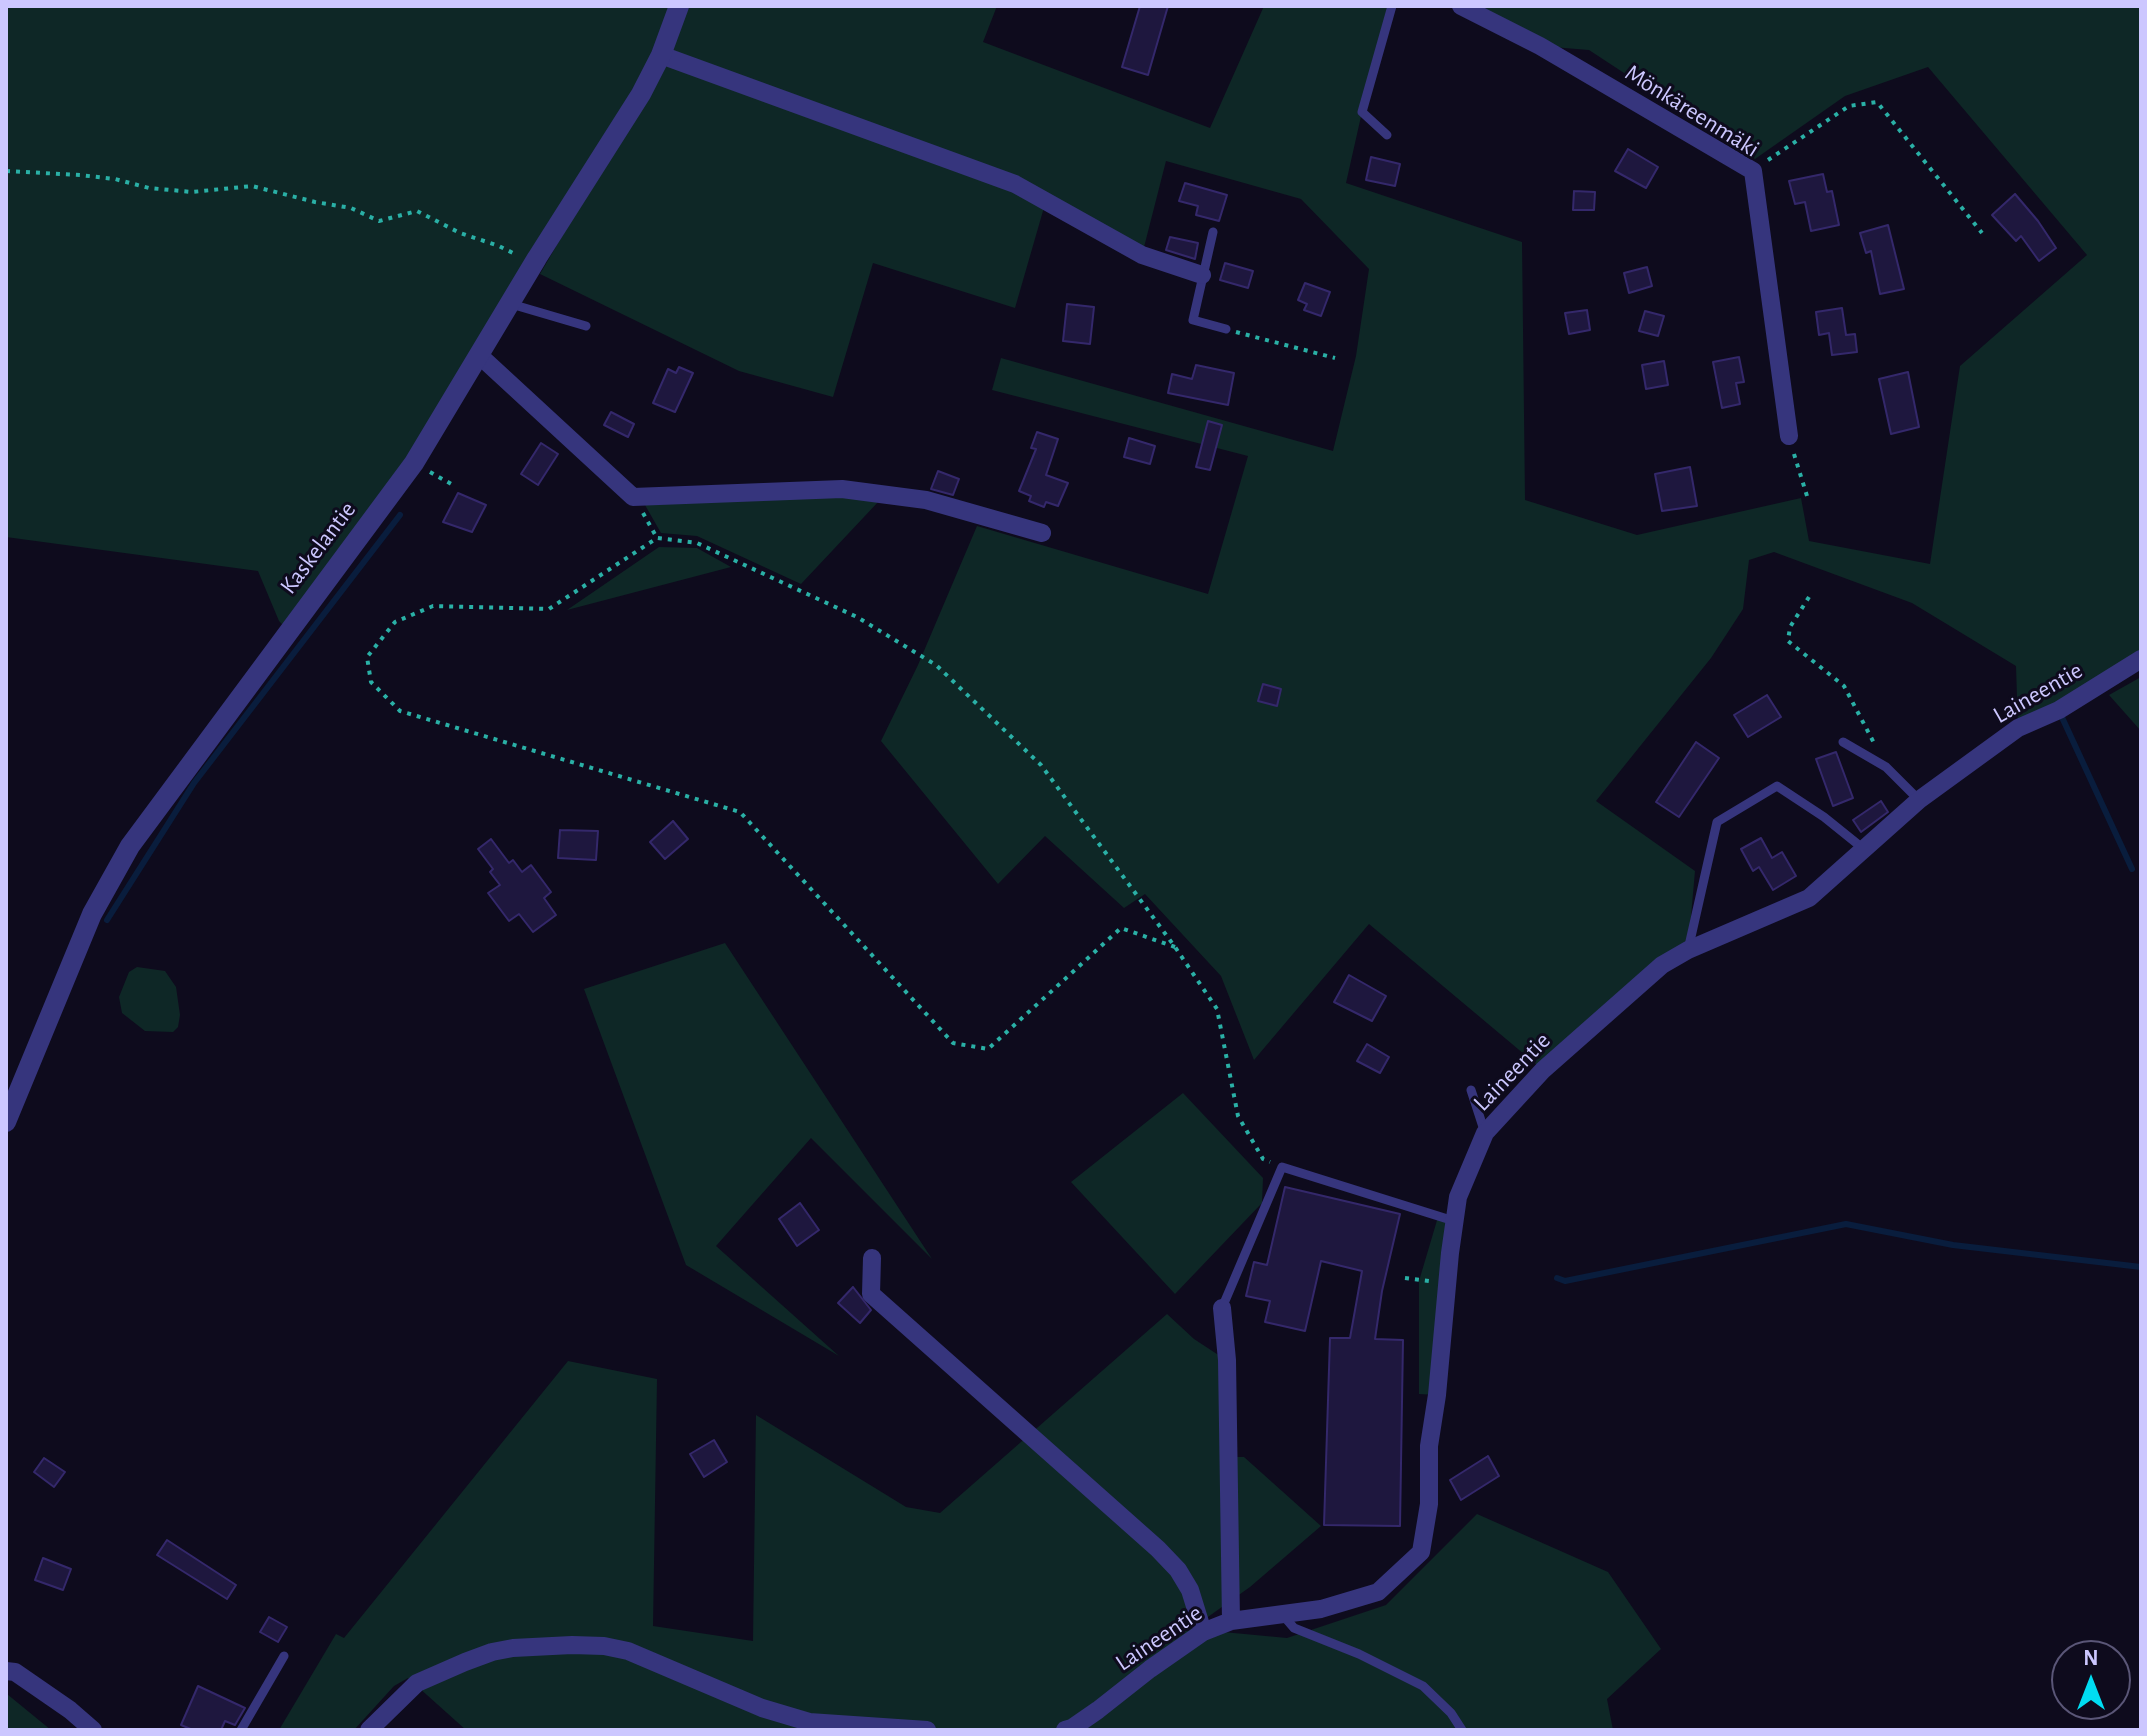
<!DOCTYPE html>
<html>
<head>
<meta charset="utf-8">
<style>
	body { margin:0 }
	#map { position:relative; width:2147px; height:1736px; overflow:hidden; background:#0e0b1d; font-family:"Alegreya Sans",sans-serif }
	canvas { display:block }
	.frame { position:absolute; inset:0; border:8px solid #ccc7ff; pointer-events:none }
	.north { position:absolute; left:2051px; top:1640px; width:80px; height:80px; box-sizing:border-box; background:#0e0b1d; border:2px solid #5a5677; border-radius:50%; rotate:0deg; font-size:22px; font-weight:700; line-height:32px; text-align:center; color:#ccc7ff }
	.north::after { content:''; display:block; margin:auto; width:28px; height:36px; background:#00ddf2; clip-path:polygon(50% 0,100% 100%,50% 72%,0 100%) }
</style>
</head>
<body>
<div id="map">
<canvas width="2147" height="1736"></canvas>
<div class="frame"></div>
<div class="north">N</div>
</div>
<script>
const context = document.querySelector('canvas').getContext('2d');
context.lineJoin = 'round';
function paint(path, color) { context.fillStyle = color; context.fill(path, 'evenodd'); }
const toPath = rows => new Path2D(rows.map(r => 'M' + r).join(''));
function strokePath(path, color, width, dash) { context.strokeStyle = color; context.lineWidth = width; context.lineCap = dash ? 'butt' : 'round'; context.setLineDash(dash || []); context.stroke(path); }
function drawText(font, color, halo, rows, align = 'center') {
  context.font = font + ' "Alegreya Sans",sans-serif'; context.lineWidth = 6; context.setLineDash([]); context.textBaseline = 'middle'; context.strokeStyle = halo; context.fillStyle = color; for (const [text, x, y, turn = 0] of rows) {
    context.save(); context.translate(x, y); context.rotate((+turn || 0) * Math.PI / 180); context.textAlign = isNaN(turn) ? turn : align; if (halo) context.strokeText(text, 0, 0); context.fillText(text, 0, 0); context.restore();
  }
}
paint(toPath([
	[6,6,997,6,983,42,1210,128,1264,6,1392,6,1362,112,1346,183,1522,242,1525,500,1637,535,1801,498,1809,541,1930,564,1960,366,2087,255,1928,67,1845,96,1755,159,1589,50,1540,46,1461,6,2141,6,2141,659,2018,728,2016,666,1912,603,1774,552,1749,560,1743,609,1711,658,1596,801,1695,871,1688,950,1543,1070,1369,924,1254,1060,1221,976,1145,894,1124,908,1045,836,998,884,881,741,918,665,977,526,1208,594,1248,456,992,390,1001,358,1333,451,1356,356,1369,269,1301,199,1166,161,1142,255,1045,204,1015,308,873,263,833,397,739,371,540,274,664,61,661,55,414,463,288,630,279,621,258,571,6,537],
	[840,495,879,501,801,584,697,536,661,533,645,505],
	[659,547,697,548,731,567,567,610],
	[2141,677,2141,731,2109,695],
	[725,943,932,1259,811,1138,716,1246,839,1356,686,1265,584,989],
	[137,967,165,971,176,987,180,1015,178,1027,173,1032,145,1031,122,1013,119,997,129,972],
	[1183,1093,1263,1178,1262,1203,1175,1294,1071,1182],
	[1438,1217,1454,1221,1437,1395,1419,1394,1419,1281],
	[1167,1314,1194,1339,1223,1358,1220,1457,1244,1457,1321,1526,1250,1587,1191,1629,1287,1638,1386,1605,1477,1514,1608,1572,1661,1649,1607,1699,1613,1730,466,1730,408,1678,394,1686,354,1730,279,1730,336,1634,344,1638,568,1361,657,1379,653,1626,753,1641,756,1415,906,1507,940,1513],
	[6,1693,7,1694,51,1730,6,1730]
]), '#0e2726');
strokePath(toPath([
	[2060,713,2132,869],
	[107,920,194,783,400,515],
	[1557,1278,1565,1281,1846,1224,1953,1245,2141,1267]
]), '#091d3d', 6);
const building = toPath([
	[1140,6,1168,6,1148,75,1122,67,1140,6],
	[1628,149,1658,167,1646,188,1615,171,1628,149],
	[1371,157,1400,164,1395,186,1366,180,1371,157],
	[1823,174,1827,192,1832,191,1839,225,1811,231,1805,202,1795,204,1789,181,1823,174],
	[1185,183,1227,195,1219,221,1196,215,1198,206,1179,201,1185,183],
	[1574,191,1595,192,1594,210,1573,210,1574,191],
	[2015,194,2038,221,2056,248,2039,261,2021,236,2016,241,1992,215,2015,194],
	[1888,225,1904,289,1880,294,1871,251,1866,253,1860,233,1888,225],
	[1170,237,1198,243,1195,259,1166,250,1170,237],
	[1225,263,1253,271,1248,288,1220,280,1225,263],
	[1647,267,1652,286,1629,293,1624,273,1647,267],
	[1305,283,1330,292,1321,316,1304,310,1307,304,1298,300,1305,283],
	[1067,304,1094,307,1090,344,1063,341,1067,304],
	[1842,308,1846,335,1855,334,1857,352,1832,355,1829,333,1819,335,1816,312,1842,308],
	[1587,310,1590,330,1569,334,1565,313,1587,310],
	[1645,311,1664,316,1658,336,1639,331,1645,311],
	[1739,357,1744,382,1736,383,1740,404,1722,408,1713,362,1739,357],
	[1664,361,1668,385,1646,389,1642,365,1664,361],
	[1196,365,1234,373,1228,405,1168,393,1172,374,1192,379,1196,365],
	[679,367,693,373,675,412,653,403,668,369,676,373,679,367],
	[1908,372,1919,427,1891,434,1879,379,1908,372],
	[611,412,634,424,628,437,604,425,611,412],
	[1208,421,1222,425,1210,470,1196,467,1208,421],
	[1037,432,1058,439,1046,475,1068,483,1058,506,1046,502,1044,507,1029,501,1031,496,1019,491,1036,449,1031,448,1037,432],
	[1129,438,1155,446,1150,464,1124,457,1129,438],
	[541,443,558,454,538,485,521,474,541,443],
	[1690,467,1697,506,1662,511,1655,474,1690,467],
	[938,471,959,479,953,495,931,489,938,471],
	[458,493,486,505,472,532,443,522,458,493],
	[1263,684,1281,689,1277,706,1258,701,1263,684],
	[1767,695,1781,717,1748,737,1734,715,1767,695],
	[1696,742,1719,758,1679,817,1656,802,1696,742],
	[1836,752,1853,798,1833,806,1816,759,1836,752],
	[1881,801,1888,812,1861,832,1853,820,1881,801],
	[673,821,688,839,665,859,650,842,673,821],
	[560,830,598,831,596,860,558,858,560,830],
	[1761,838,1772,858,1782,852,1796,876,1773,890,1759,867,1753,871,1741,849,1761,838],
	[491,839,509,863,513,860,522,872,531,865,551,892,544,898,556,915,533,932,519,914,509,921,488,893,500,885,490,872,493,869,478,849,491,839],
	[1349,975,1386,996,1372,1021,1334,1002,1349,975],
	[1367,1044,1389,1057,1380,1073,1357,1061,1367,1044],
	[1285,1187,1400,1214,1382,1291,1375,1339,1403,1340,1400,1526,1324,1525,1330,1338,1350,1338,1362,1271,1321,1261,1305,1331,1265,1322,1270,1301,1246,1296,1254,1262,1267,1265,1285,1187],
	[800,1203,819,1230,797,1246,779,1219,800,1203],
	[853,1287,871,1310,860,1323,838,1303,853,1287],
	[714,1440,727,1462,704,1477,690,1454,714,1440],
	[1488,1456,1499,1476,1461,1500,1450,1480,1488,1456],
	[44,1458,65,1472,54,1487,34,1472,44,1458],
	[167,1540,236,1585,227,1599,157,1555,167,1540],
	[43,1558,71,1569,63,1590,35,1580,43,1558],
	[269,1617,287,1627,278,1642,260,1632,269,1617],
	[198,1686,245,1708,235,1725,225,1721,221,1730,193,1730,181,1725,198,1686]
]);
paint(building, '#1e173e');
strokePath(building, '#34286b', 2);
strokePath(toPath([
	[1768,160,1849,106,1877,102,1982,233],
	[6,171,80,175,115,179,149,188,192,192,252,186,315,202,351,208,379,221,417,211,460,233,499,246,517,255],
	[1236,332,1335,358],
	[1794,454,1807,496],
	[430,472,453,485],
	[643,513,657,538],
	[1809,597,1790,627,1788,641,1844,686,1874,743],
	[1175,947,1121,928,988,1049,953,1043,740,812,400,711,371,682,367,657,395,622,433,606,549,609,657,538,697,543,857,617,936,665,1041,765,1175,947,1217,1009,1238,1116,1263,1159,1270,1162],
	[1405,1278,1429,1281]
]), '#2ab0a6', 4, [4, 6]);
strokePath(toPath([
	[1387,135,1362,112,1392,6],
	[1213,232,1193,320,1226,329],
	[511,304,586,326],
	[1843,742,1886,767,1919,800],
	[1688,950,1717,822,1777,786,1824,817,1865,850],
	[1471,1090,1485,1133],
	[1222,1308,1282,1167,1454,1221],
	[1282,1614,1294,1628,1359,1654,1423,1686,1451,1713,1462,1730],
	[241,1730,284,1656]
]), '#36357d', 9);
strokePath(toPath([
	[1461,6,1540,46,1753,171,1789,436],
	[661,55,1015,184,1142,255,1202,275],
	[479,355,633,497,842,489,926,500,1042,533],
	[872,1258,871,1294,1158,1549,1178,1570,1190,1590,1203,1632],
	[1222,1308,1227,1360,1231,1621],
	[6,1671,15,1672,70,1710,93,1730],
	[369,1730,417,1683,465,1662,492,1652,513,1648,572,1645,604,1646,628,1651,762,1708,809,1722,927,1730],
	[1065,1730,1072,1728,1098,1710,1150,1669,1203,1632,1231,1621,1321,1609,1378,1592,1421,1552,1429,1504,1429,1446,1437,1395,1450,1253,1458,1197,1485,1133,1543,1070,1662,965,1688,950,1809,898,1919,800,2018,728,2059,710,2141,659]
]), '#36357d', 18);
strokePath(toPath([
	[6,1122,92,914,130,846,414,463,537,258,641,94,661,55,679,6]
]), '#36357d', 20);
drawText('24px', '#ccc7ff', '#0e0b1d', [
	["Mönkäreenmäki",1692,111,32],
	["Kaskelantie",318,548,-53],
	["Laineentie",2038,693,-30],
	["Laineentie",1512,1072,-46],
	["Laineentie",1159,1638,-34]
]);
</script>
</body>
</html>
